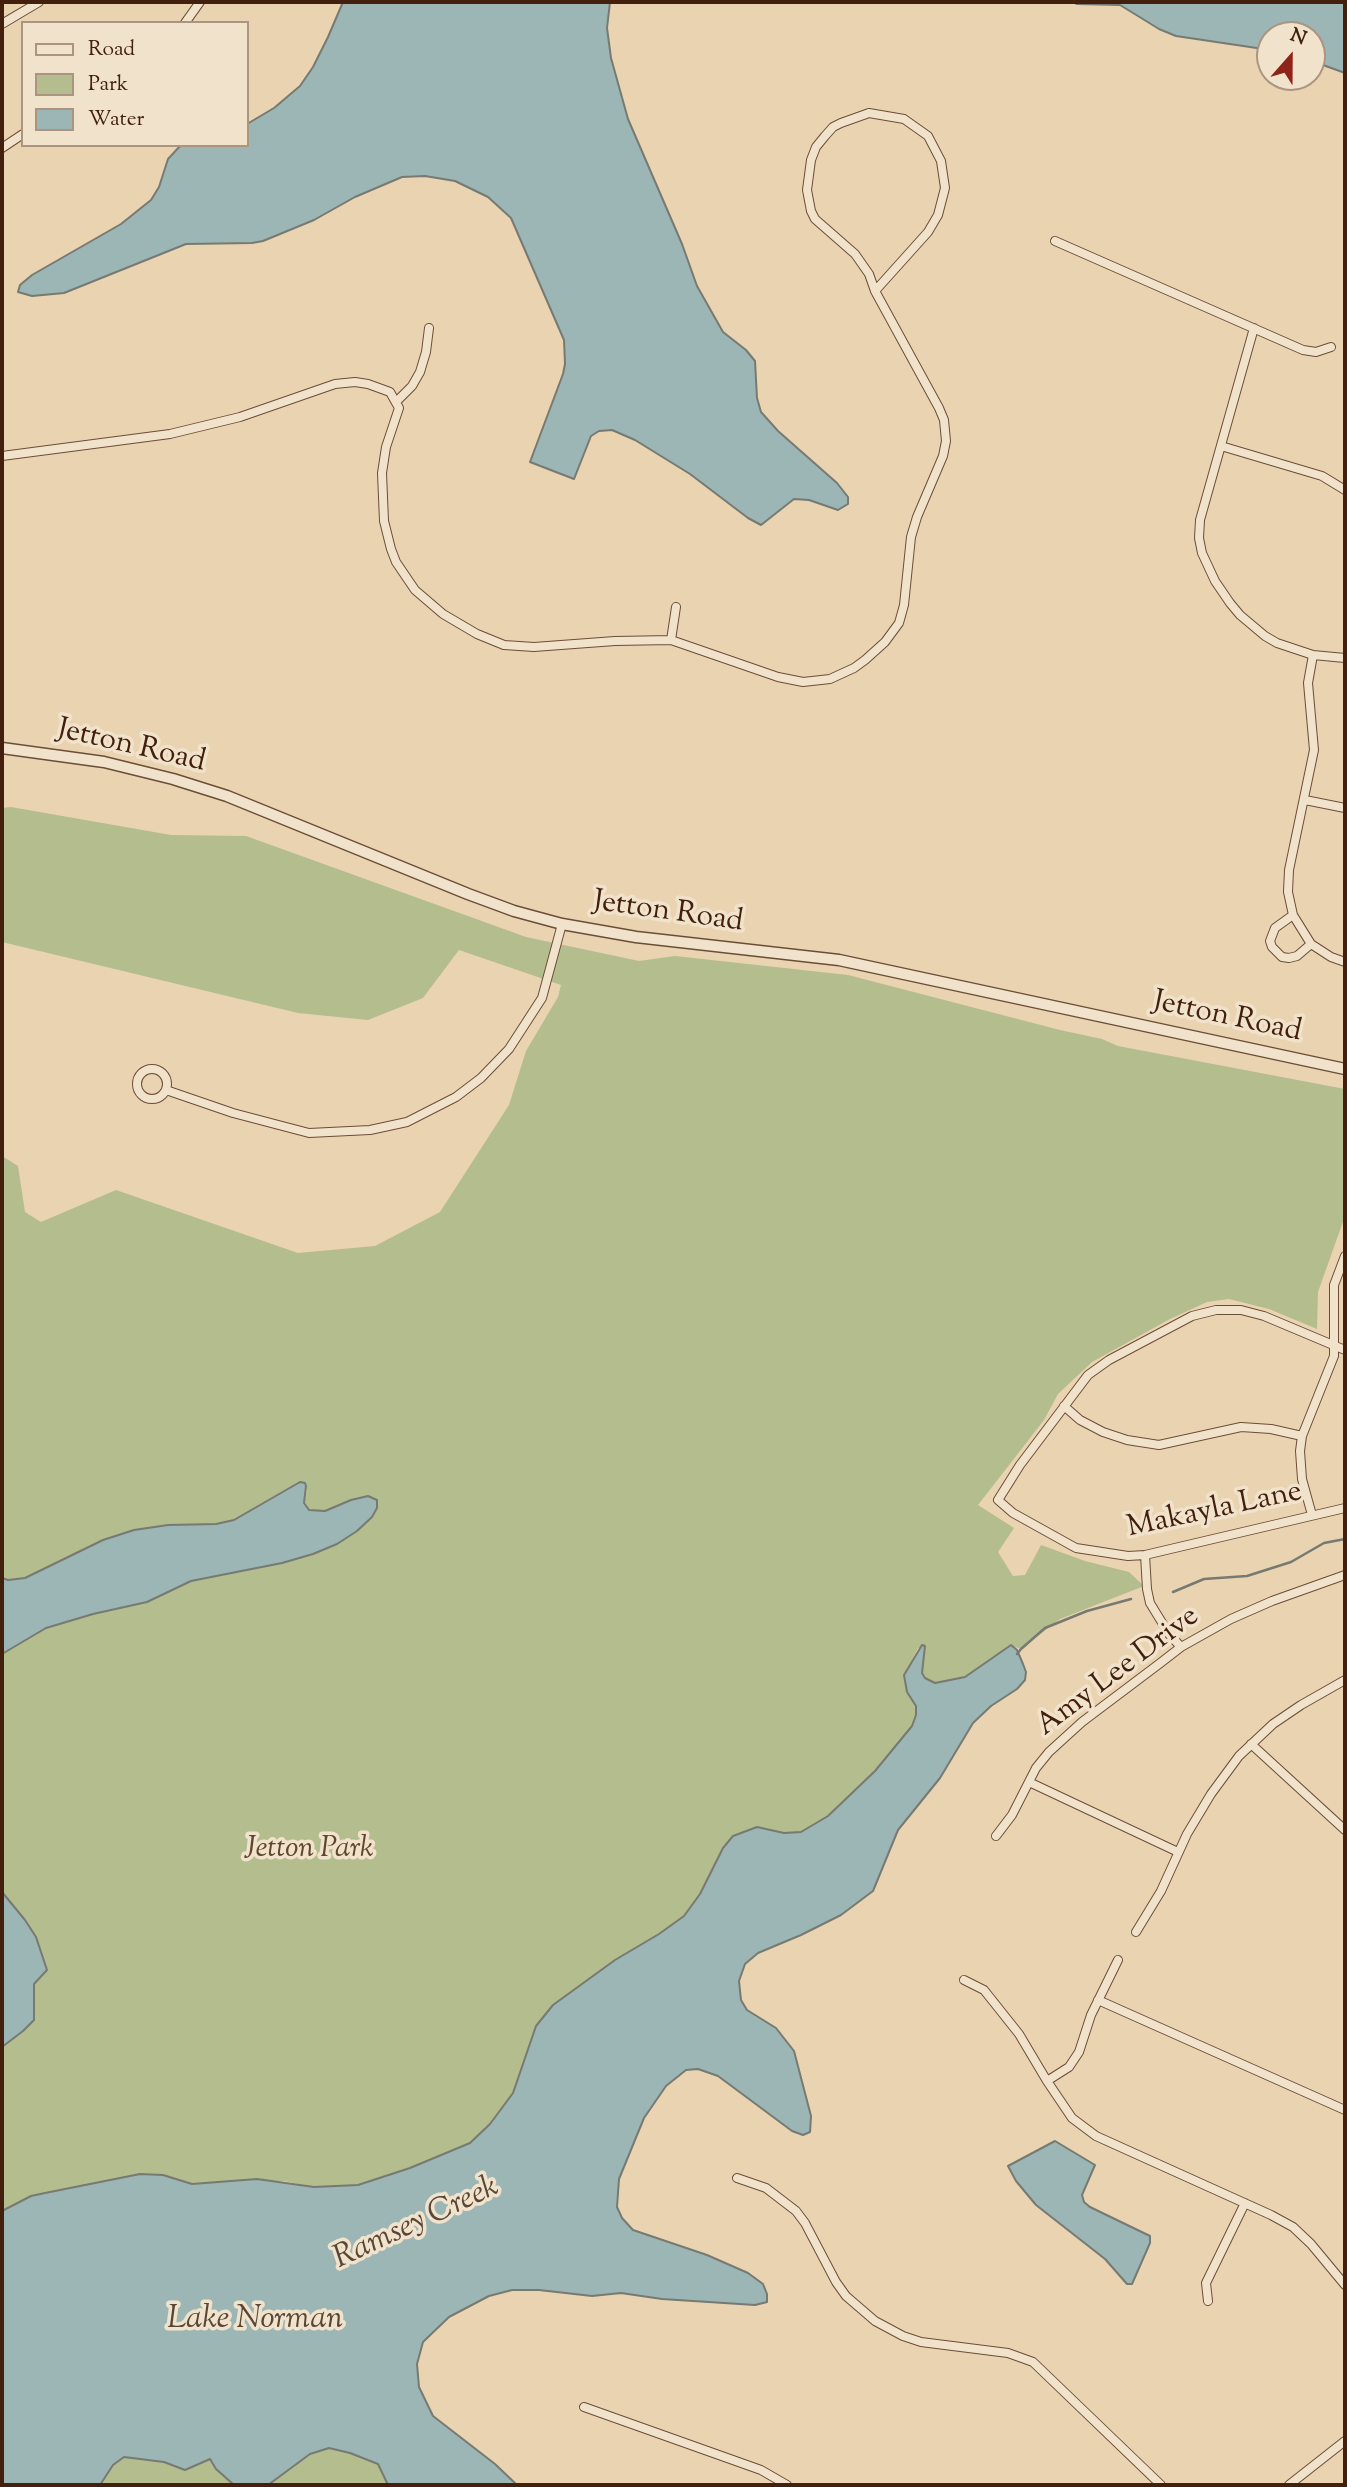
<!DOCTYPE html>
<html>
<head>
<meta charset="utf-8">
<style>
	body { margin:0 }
	#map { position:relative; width:1347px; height:2487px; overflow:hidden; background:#ead3b0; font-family:"Sorts Mill Goudy",serif }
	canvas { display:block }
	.frame { position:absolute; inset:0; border:4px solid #42200d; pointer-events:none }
	.legend { position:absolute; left:21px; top:21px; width:228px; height:126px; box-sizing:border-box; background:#f1e2cc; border:2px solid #ab9480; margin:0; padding:9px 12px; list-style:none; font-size:21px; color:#42200d }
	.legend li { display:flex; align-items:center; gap:14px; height:35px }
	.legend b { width:35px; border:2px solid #ab9480 }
	.north { position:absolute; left:1256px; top:21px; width:70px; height:70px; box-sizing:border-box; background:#f1e2cc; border:2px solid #ab9480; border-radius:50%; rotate:21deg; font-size:19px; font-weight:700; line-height:28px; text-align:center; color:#42200d }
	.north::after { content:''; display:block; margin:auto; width:24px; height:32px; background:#8f2418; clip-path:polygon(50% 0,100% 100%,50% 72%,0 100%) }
</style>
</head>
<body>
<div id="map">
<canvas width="1347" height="2487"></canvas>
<div class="frame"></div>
<ul class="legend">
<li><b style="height:9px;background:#f1e2cc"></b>Road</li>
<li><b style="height:19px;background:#b3bd8e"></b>Park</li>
<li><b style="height:19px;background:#9bb6b5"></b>Water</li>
</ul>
<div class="north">N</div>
</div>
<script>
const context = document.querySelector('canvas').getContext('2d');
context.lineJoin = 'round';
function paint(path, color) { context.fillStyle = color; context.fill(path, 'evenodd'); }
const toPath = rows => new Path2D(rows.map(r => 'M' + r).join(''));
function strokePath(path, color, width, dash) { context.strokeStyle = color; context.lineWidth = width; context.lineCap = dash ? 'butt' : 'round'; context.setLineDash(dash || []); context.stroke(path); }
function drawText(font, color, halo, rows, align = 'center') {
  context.font = font + ' "Sorts Mill Goudy",serif'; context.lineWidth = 7; context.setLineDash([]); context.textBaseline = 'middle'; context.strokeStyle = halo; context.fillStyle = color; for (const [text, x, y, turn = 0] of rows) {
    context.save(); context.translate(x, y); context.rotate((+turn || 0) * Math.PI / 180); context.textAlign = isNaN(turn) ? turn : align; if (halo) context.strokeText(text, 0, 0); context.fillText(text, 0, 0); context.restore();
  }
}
paint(toPath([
	[11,807,171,835,246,836,526,937,639,961,675,956,848,975,1060,1030,1102,1039,1118,1046,1345,1089,1345,1216,1318,1292,1317,1329,1269,1309,1229,1299,1207,1302,1170,1319,1092,1362,1058,1394,1044,1420,978,1505,1014,1528,998,1552,1013,1576,1025,1575,1041,1545,1085,1561,1129,1572,1144,1586,1060,1619,1021,1649,1010,1645,965,1677,943,1683,935,1683,925,1678,922,1673,925,1647,918,1648,904,1675,907,1692,916,1706,916,1715,912,1726,875,1771,841,1805,828,1816,801,1832,784,1833,757,1827,711,1871,700,1894,684,1916,659,1934,615,1960,553,2005,536,2026,513,2093,490,2124,470,2143,410,2168,358,2185,314,2187,284,2181,191,2184,163,2175,140,2174,45,2193,31,2197,2,2211,2,2047,23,2031,35,2012,32,1995,36,1937,25,1920,2,1892,2,1654,46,1628,93,1614,147,1602,191,1581,282,1563,313,1554,373,1516,377,1507,376,1500,351,1500,325,1511,316,1512,309,1510,304,1503,307,1490,260,1506,234,1520,216,1524,134,1530,103,1540,25,1578,8,1580,2,1578,2,1156,18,1166,25,1212,41,1222,116,1190,298,1253,375,1246,440,1212,509,1105,526,1051,558,997,561,985,459,950,423,998,368,1020,298,1013,2,942,2,808],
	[329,2448,350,2453,378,2464,388,2485,268,2485,310,2454],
	[124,2457,164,2462,185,2470,210,2459,216,2469,234,2485,100,2485,113,2465]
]), '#b3bd8e');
const water = toPath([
	[343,2,610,2,607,28,611,58,628,119,682,244,697,286,723,332,746,350,755,361,757,398,761,412,778,431,837,483,848,497,848,504,838,510,809,500,794,499,761,525,748,518,690,474,635,440,612,430,599,431,591,436,574,479,530,462,563,374,565,364,564,340,511,218,488,197,455,181,425,176,402,177,355,197,314,220,263,241,252,243,186,244,64,293,32,296,18,292,20,285,32,275,121,224,151,200,159,187,168,159,181,145,247,145,247,124,274,108,300,86,313,67,328,37,343,2],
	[1073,2,1345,2,1345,73,1312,61,1312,35,1270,35,1270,50,1176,36,1159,29,1120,5,1077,4,1073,2],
	[300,1482,305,1483,306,1486,304,1503,309,1510,325,1511,351,1500,368,1496,377,1500,377,1508,372,1517,357,1531,337,1544,313,1554,282,1563,191,1581,147,1602,93,1614,46,1628,2,1654,2,1578,8,1580,25,1578,103,1540,134,1530,168,1525,216,1524,234,1520,300,1482],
	[922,1645,925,1646,922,1673,925,1678,935,1683,965,1677,1011,1645,1017,1650,1023,1664,1026,1672,1025,1680,1017,1689,991,1706,973,1723,940,1778,898,1830,873,1891,841,1915,801,1935,758,1953,745,1964,739,1981,741,2000,747,2010,776,2028,794,2051,811,2116,810,2132,803,2135,792,2131,718,2076,698,2069,686,2070,666,2086,644,2118,619,2179,617,2207,622,2218,633,2230,707,2255,748,2273,763,2284,767,2294,767,2302,755,2305,662,2299,621,2293,592,2296,539,2290,512,2290,489,2296,449,2317,423,2342,417,2364,419,2387,433,2416,495,2464,517,2485,388,2485,378,2464,350,2453,329,2448,310,2454,268,2485,234,2485,216,2469,210,2459,185,2470,164,2462,124,2457,113,2465,100,2485,2,2485,2,2211,31,2196,45,2193,140,2174,163,2175,192,2184,257,2179,314,2187,358,2185,410,2168,470,2143,490,2124,513,2093,536,2026,553,2005,615,1960,659,1934,684,1916,700,1894,723,1848,733,1836,757,1827,784,1833,801,1832,828,1816,875,1771,912,1726,916,1715,916,1706,907,1692,904,1675,922,1645],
	[2,1892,25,1920,36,1937,47,1970,34,1984,34,2020,23,2031,2,2047,2,1892],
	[1055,2141,1095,2165,1082,2195,1084,2202,1090,2207,1150,2236,1150,2243,1132,2284,1127,2284,1105,2259,1036,2205,1016,2181,1008,2166,1055,2141]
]);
paint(water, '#9bb6b5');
strokePath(water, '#777a72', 2);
strokePath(toPath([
	[1173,1592,1204,1579,1247,1576,1291,1562,1324,1543,1345,1539],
	[1017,1654,1021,1649,1045,1628,1087,1611,1131,1599]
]), '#777a72', 2.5);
const minor = toPath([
	[185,23,200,2],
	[2,24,39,2],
	[869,113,904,119,928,136,941,161,945,188,938,215,928,232,875,291,869,274,855,254,815,219,811,211,807,190,811,160,816,147,825,136,833,127,841,123,869,113],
	[2,148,23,134],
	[1055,241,1303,350,1316,352,1331,347],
	[1254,328,1200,520,1199,538,1202,553,1215,581,1230,603,1240,615,1265,636,1277,643,1313,655,1345,658],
	[397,401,412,386,420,372,426,352,429,328],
	[1221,446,1322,476,1345,490],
	[2,456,170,434,240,417,335,384,355,382,368,384,390,392,399,408,386,447,382,473,384,521,391,549,396,562,415,590,443,614,477,634,504,645,534,647,615,641,671,640,778,677,803,682,830,679,854,668,865,660,885,642,899,623,904,605,911,537,917,517,943,456,946,441,944,420,939,408,875,291],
	[671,640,676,607],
	[1313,655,1308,683,1314,750,1289,870,1288,892,1293,915,1311,944,1331,957,1345,962],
	[1305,800,1345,808],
	[1293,915,1275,928,1270,941,1272,947,1282,957,1289,958,1297,956,1311,944],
	'137 1084a15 15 0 1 1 30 0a15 15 0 1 1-30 0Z',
	[166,1090,233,1113,309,1133,370,1130,407,1122,456,1097,481,1078,509,1049,542,998,562,924],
	[1345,1350,1264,1316,1241,1310,1216,1310,1192,1316,1109,1360,1088,1375,1020,1465,998,1500,1013,1513,1076,1548,1128,1556,1145,1555,1345,1508],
	[1064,1406,1080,1420,1103,1432,1127,1440,1159,1445,1241,1427,1271,1429,1302,1436],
	[1312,1515,1302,1479,1300,1451,1302,1436,1334,1356,1334,1285,1345,1256],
	[1145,1555,1147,1589,1150,1603,1169,1634,1181,1647],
	[1251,1744,1345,1830],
	[1029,1782,1178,1852],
	[996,1836,1012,1815,1036,1768,1049,1752,1082,1722,1159,1664,1181,1647,1231,1619,1272,1601,1345,1575],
	[1136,1932,1161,1891,1187,1834,1211,1794,1239,1756,1273,1724,1301,1705,1345,1680],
	[964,1980,984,1990,1019,2034,1047,2081,1072,2118,1096,2136,1271,2215,1293,2227,1311,2244,1345,2285],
	[1098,2000,1345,2110],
	[1047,2081,1069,2067,1079,2052,1091,2015,1118,1960],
	[737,2178,766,2188,796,2211,805,2223,836,2282,846,2296,875,2321,903,2336,921,2342,1008,2353,1033,2362,1161,2485],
	[1208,2301,1206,2283,1245,2203],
	[584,2407,761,2470,787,2485],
	[1289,2485,1345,2441]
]);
const tertiary = toPath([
	[2,748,104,762,173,779,227,796,468,894,514,911,562,924,636,937,839,960,1345,1069]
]);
strokePath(minor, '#6c4d36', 10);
strokePath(tertiary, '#6c4d36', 13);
strokePath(minor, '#f1e2cc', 8);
strokePath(tertiary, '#f1e2cc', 10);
drawText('30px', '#42200d', '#f1e2cc', [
	["Jetton Road",131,748,13],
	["Jetton Road",668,914,8],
	["Jetton Road",1227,1019,12],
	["Makayla Lane",1215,1512,-12],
	["Amy Lee Drive",1119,1673,-37]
]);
drawText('italic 30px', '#5e472d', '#f1e2cc', [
	["Jetton Park",309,1851]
]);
drawText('italic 32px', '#584637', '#f1e2cc', [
	["Ramsey Creek",417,2225,-25],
	["Lake Norman",255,2322]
]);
</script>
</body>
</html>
